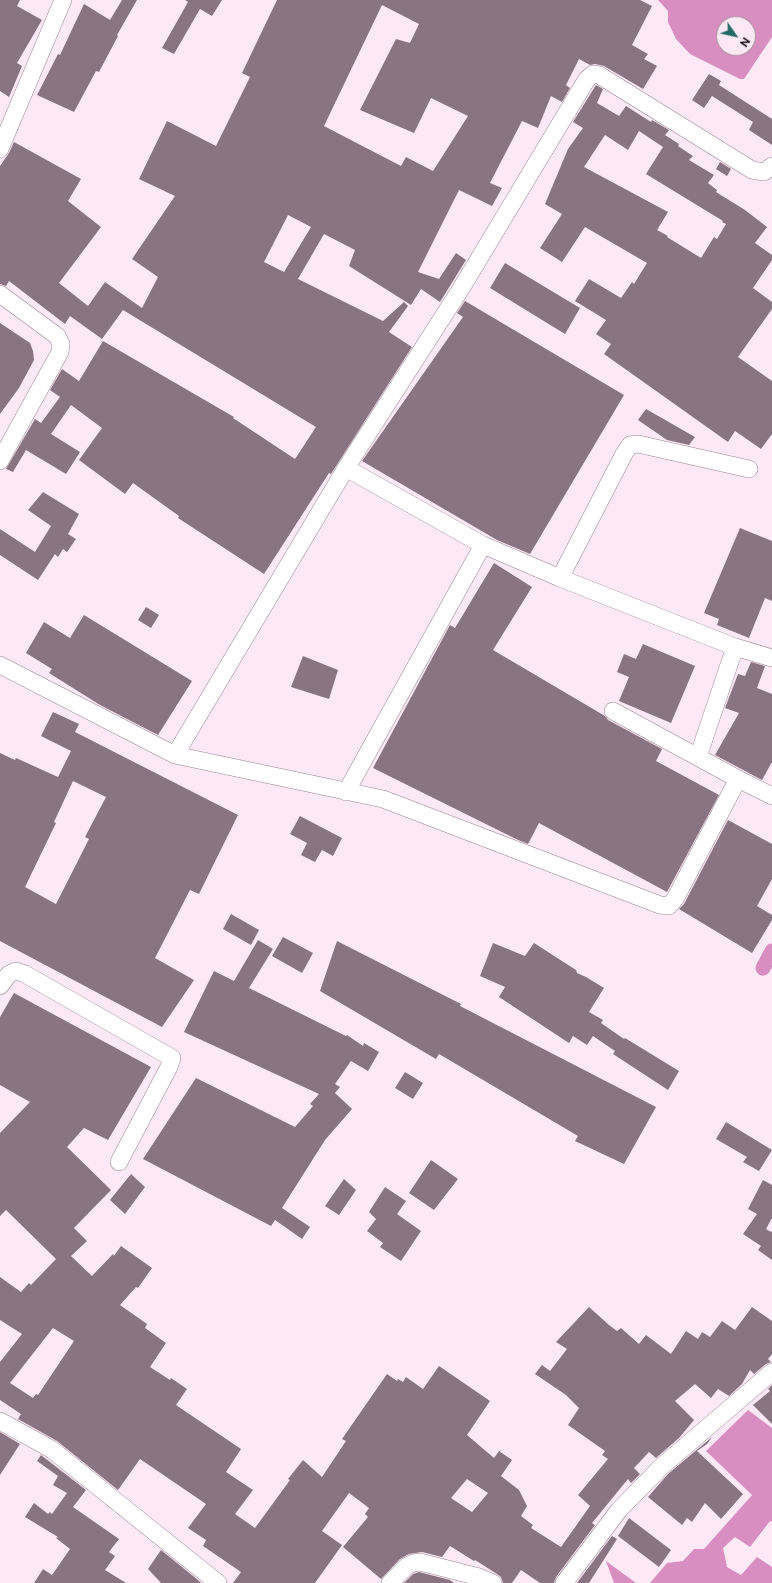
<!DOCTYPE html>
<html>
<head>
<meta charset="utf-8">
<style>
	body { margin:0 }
	#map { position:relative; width:772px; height:1583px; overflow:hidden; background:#fde9f6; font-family:"Public Sans",sans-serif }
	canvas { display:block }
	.north { position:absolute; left:716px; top:16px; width:40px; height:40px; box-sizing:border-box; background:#fde9f6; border:1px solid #9f919a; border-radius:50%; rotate:124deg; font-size:11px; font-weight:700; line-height:16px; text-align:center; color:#130d11 }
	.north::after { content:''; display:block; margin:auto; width:14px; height:18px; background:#216b67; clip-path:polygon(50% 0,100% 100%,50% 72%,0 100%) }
</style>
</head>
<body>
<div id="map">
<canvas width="772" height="1583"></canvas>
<div class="north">N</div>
</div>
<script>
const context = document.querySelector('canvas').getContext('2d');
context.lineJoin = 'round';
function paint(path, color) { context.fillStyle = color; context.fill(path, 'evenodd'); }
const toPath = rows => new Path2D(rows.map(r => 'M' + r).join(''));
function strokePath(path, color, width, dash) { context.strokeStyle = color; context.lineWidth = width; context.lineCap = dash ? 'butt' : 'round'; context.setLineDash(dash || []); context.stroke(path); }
paint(toPath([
	[658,0,772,0,772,37,744,79,740,79,690,54,676,39,668,22,668,11],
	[724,24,748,24,748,48,724,48],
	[748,1410,772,1428,772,1522,770,1521,750,1547,735,1537,723,1548,727,1567,741,1575,757,1557,772,1567,772,1583,650,1583,667,1563,683,1561,694,1549,704,1549,752,1495,706,1451],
	[606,1561,636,1583,614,1583]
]), '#d88ec1');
strokePath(toPath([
	[763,968,772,951]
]), '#d88ec1', 15);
paint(toPath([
	[0,0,20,0,17,6,42,20,17,63,22,66,9,97,0,91],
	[122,0,137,0,117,35,118,36,99,72,96,71,74,112,37,95,58,54,60,55,84,4,110,20],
	[185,0,222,0,212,16,200,9,174,54,162,48,188,2],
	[277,0,640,0,652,6,632,45,648,54,644,59,657,66,643,89,604,66,595,64,590,65,579,59,566,85,570,88,562,102,551,96,538,128,522,121,490,183,502,188,492,206,459,190,418,272,439,279,456,253,466,260,440,302,421,289,411,305,349,266,355,250,324,234,298,279,383,321,404,302,408,306,389,332,412,347,331,474,329,473,264,574,178,518,179,516,133,483,125,494,79,460,102,428,71,405,51,434,80,452,66,474,26,450,13,472,6,469,35,419,41,423,60,397,50,390,62,369,79,381,103,341,234,417,233,418,295,459,316,427,123,310,102,339,70,316,65,324,9,281,6,286,0,284,0,166,9,153,14,142,81,179,68,201,101,227,59,283,88,306,105,282,142,308,158,277,132,259,175,196,139,179,167,121,216,146,250,77,242,73],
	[382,5,419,24,410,43,396,39,360,110,414,133,431,98,468,116,433,171,406,157,401,166,324,126],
	[288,215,311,227,284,272,264,262],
	[709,74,721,81,719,85,772,119,772,145,749,130,753,122,712,96,704,108,692,100],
	[596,85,603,89,597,103,619,116,626,106,651,122,652,120,669,130,665,135,679,144,678,146,693,156,689,160,714,175,708,183,717,190,716,192,745,210,767,227,755,243,772,255,772,260,753,288,772,302,772,309,738,357,772,381,772,434,761,449,735,431,728,442,604,354,611,344,596,334,606,320,575,301,589,279,621,298,632,282,634,284,647,263,585,227,562,262,540,248,562,214,545,204,568,149,583,128,573,122],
	[639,131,663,147,646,174,723,221,722,222,726,224,717,239,714,237,701,258,667,237,668,236,657,230,668,212,584,167,605,135,628,150],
	[720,162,731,169,727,176,716,169],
	[505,263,580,308,565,334,490,288],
	[465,301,624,395,530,554,497,540,362,461,463,317,457,313],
	[0,323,30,343,33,351,34,360,19,388,0,414],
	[646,409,695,437,689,445,667,440,638,420],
	[43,492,79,514,68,534,76,539,67,552,63,549,58,557,55,554,38,580,0,555,0,529,35,552,51,526,28,510],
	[740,528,772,541,772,601,765,598,749,638,717,625,719,619,704,613],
	[494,563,532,587,493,650,605,716,608,720,662,749,656,761,719,795,667,892,539,823,528,844,516,839,373,768,450,625,455,628],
	[146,607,159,615,151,628,138,620],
	[84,615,192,681,158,735,100,705,49,673,52,669,26,653,44,622,70,638],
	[643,644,695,666,671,723,619,701,629,677,617,672,624,654,636,659],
	[303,656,338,670,329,699,291,687],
	[751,662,765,666,757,688,772,694,772,762,762,780,715,755,739,713,725,708,738,674,745,676],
	[53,712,79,724,75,732,238,815,199,894,190,890,155,958,194,980,162,1027,0,941,0,753,15,760,16,758,58,777,71,751,41,736],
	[73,781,106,797,85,837,89,839,56,904,25,887,56,823,54,822],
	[300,816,342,838,333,856,322,850,315,862,301,855,307,843,290,834],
	[728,820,772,844,772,879,757,906,772,915,772,920,752,953,679,909,684,904],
	[231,914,259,930,251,945,223,929],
	[283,937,313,953,302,973,272,956],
	[258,940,273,949,249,988,346,1036,347,1035,363,1046,364,1043,379,1052,368,1071,351,1061,335,1084,340,1087,335,1093,352,1109,325,1140,282,1208,310,1227,302,1239,275,1220,271,1226,143,1159,196,1078,295,1127,313,1106,310,1104,319,1094,184,1032,214,971,234,981],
	[337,941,461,1004,460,1006,656,1107,624,1164,575,1141,578,1136,439,1054,436,1059,320,991],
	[493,943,525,956,534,943,576,970,577,973,586,977,604,988,589,1012,603,1020,601,1023,624,1039,625,1038,679,1071,668,1090,613,1054,615,1051,593,1036,587,1045,573,1036,569,1043,499,997,505,987,480,976],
	[14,993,151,1067,108,1140,84,1128,67,1147,111,1190,74,1228,87,1241,71,1256,92,1276,113,1254,114,1256,121,1246,152,1268,138,1288,136,1287,120,1305,147,1324,145,1328,166,1343,150,1367,170,1380,171,1378,187,1389,176,1405,241,1449,226,1472,253,1490,235,1514,255,1528,290,1480,288,1479,303,1460,322,1477,346,1441,342,1439,387,1374,397,1381,398,1379,403,1382,406,1377,423,1389,439,1366,490,1401,467,1435,494,1458,499,1451,512,1460,501,1476,519,1490,527,1506,521,1516,533,1525,531,1528,561,1547,590,1506,578,1495,608,1459,602,1455,605,1451,568,1425,579,1408,566,1395,535,1374,542,1365,550,1371,567,1349,556,1342,589,1307,609,1325,617,1331,621,1328,639,1344,646,1335,671,1354,686,1331,698,1339,702,1332,710,1337,722,1321,735,1330,752,1307,772,1321,772,1354,768,1359,771,1362,766,1364,754,1374,750,1370,742,1384,729,1396,718,1389,711,1398,695,1384,675,1401,694,1420,679,1438,656,1458,649,1452,634,1468,640,1474,631,1483,628,1479,592,1523,595,1525,556,1577,554,1583,540,1583,521,1570,512,1583,503,1583,501,1577,497,1574,475,1560,474,1561,450,1546,442,1557,422,1552,409,1554,400,1559,381,1579,343,1547,368,1517,365,1514,369,1508,349,1493,322,1531,342,1545,315,1583,233,1583,241,1572,203,1546,206,1540,188,1528,206,1504,140,1459,118,1490,57,1441,18,1419,21,1414,0,1400,0,1362,22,1334,0,1320,0,1277,21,1292,29,1283,31,1285,56,1259,6,1210,0,1216,0,1133,30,1102,0,1085,0,1017],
	[53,1328,74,1341,38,1395,36,1394,33,1398,10,1383],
	[467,1479,488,1493,472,1512,451,1498],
	[405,1072,423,1083,413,1099,395,1088],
	[726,1122,772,1150,759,1171,743,1162,747,1157,716,1139],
	[431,1160,458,1179,434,1210,409,1193],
	[131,1174,145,1187,125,1214,110,1200],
	[344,1179,356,1190,339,1215,325,1206],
	[763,1180,772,1185,772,1218,766,1229,771,1232,772,1231,772,1260,758,1250,761,1246,743,1234,757,1214,748,1209],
	[385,1187,406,1201,397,1214,421,1231,401,1261,380,1247,383,1243,367,1231,376,1219,369,1212],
	[772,1385,772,1424,753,1405,770,1391,768,1389],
	[0,1432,20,1444,0,1475],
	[712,1437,707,1444,697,1451,743,1494,721,1519,705,1503,692,1522,687,1518,682,1525,648,1497,668,1474],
	[41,1455,86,1490,73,1507,119,1539,109,1552,115,1556,105,1570,126,1583,34,1583,43,1569,52,1575,70,1549,56,1538,58,1537,25,1517,34,1503,48,1514,50,1512,52,1514,67,1493,53,1485,58,1476,37,1461],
	[629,1518,671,1550,659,1567,618,1536],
	[612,1536,617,1539,589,1583,577,1583],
	[161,1550,198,1580,201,1583,161,1583,148,1569],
	[419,1572,450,1580,454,1583,404,1583,413,1574]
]), '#887581');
const minor = toPath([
	[0,149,63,0],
	[0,294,57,336,61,344,60,352,0,461],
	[346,468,483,545,560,578,735,647,698,757],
	[560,578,624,454,630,445,638,444,749,469],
	[735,647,772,658],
	[0,665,175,755,383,799,660,905,669,906,675,899,738,779,613,711],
	[175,755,346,468,462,287,587,79,593,74,599,75,752,170,764,172,772,166],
	[738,779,772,796],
	[346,792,483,545],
	[0,986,9,974,16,971,25,974,172,1058,169,1067,119,1162],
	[0,1421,51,1449,218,1583],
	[390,1583,407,1566,413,1563,420,1562,479,1577,493,1583],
	[564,1583,619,1510,661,1467,772,1372]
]);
strokePath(minor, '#978490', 18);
strokePath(minor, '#fff', 17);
</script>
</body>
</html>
